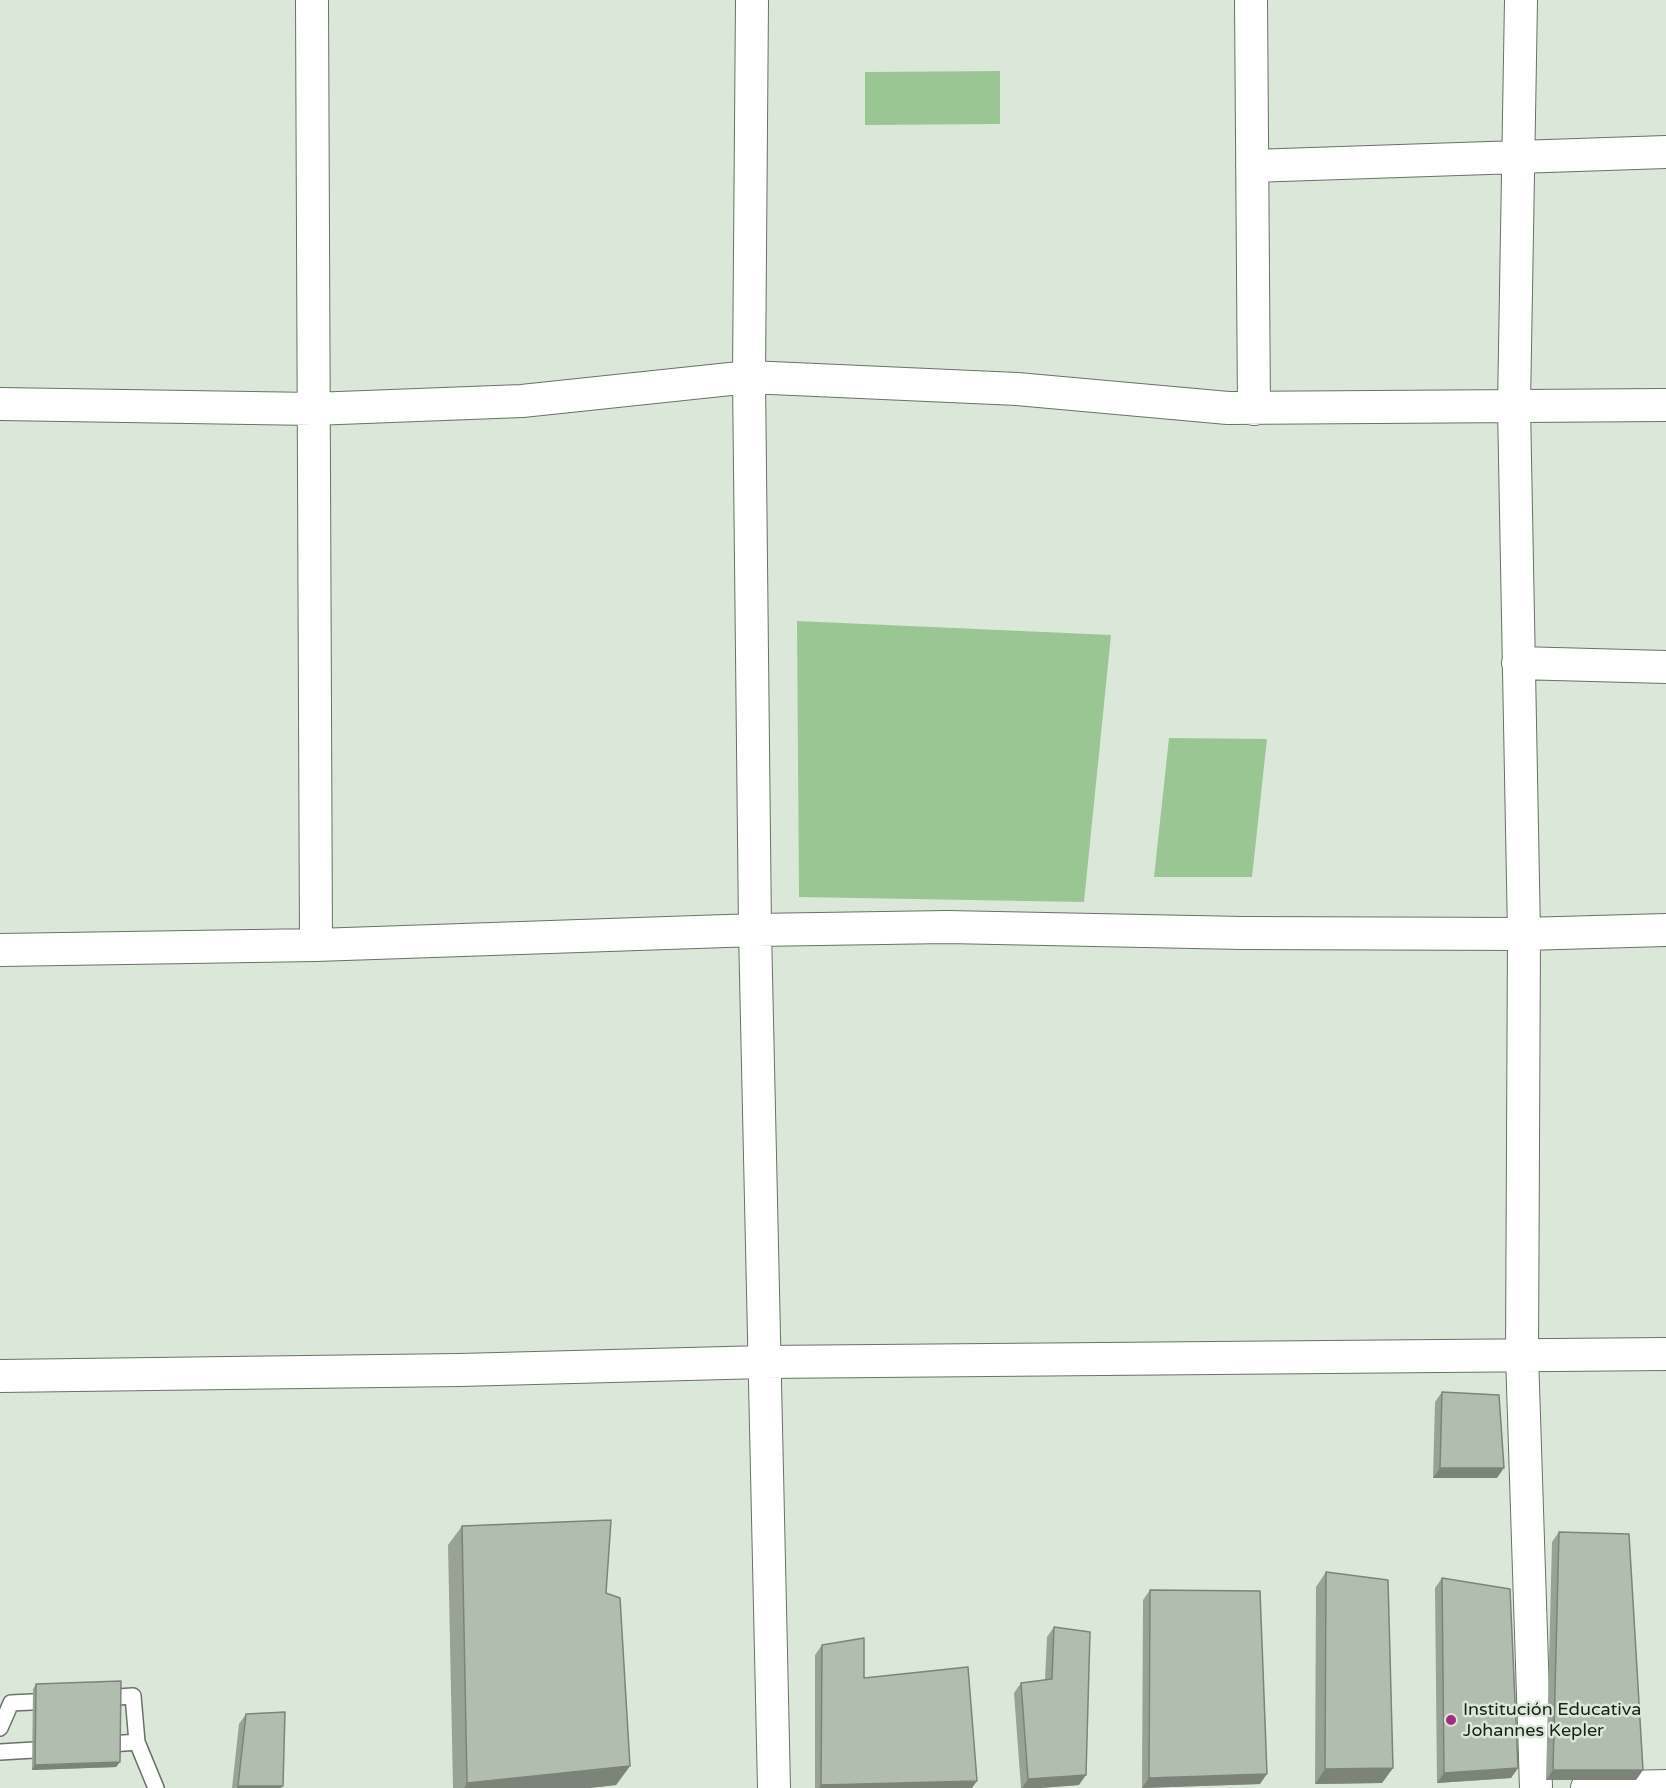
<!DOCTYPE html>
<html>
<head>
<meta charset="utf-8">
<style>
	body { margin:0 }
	canvas { display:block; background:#dbe7d9 }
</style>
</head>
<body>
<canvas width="1666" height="1788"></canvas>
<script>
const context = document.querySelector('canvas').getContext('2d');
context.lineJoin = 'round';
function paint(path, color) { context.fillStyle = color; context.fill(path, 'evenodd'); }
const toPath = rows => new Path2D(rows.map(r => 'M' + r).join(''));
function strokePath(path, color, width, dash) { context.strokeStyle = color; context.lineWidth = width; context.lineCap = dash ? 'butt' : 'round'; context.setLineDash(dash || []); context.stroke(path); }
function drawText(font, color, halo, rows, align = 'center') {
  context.font = font + ' "Varela Round",sans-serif'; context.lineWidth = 5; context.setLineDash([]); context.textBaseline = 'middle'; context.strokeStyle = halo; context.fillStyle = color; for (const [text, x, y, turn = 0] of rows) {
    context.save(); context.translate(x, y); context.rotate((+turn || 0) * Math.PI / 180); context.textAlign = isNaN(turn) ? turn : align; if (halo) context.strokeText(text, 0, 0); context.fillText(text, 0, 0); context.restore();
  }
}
paint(toPath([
	[1000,71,1000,124,865,125,865,72],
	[797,621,1111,635,1084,902,799,897],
	[1169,738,1267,739,1252,877,1154,877]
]), '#9ac694');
const lane = toPath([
	[102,1698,133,1696,137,1742],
	[0,1728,11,1703,51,1701],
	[99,1745,137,1742,156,1788],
	[0,1752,51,1749]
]);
const street = toPath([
	[312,0,316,945],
	[752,0,749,377,755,930,774,1788],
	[1251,0,1254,409],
	[1521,0,1514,406,1524,934,1522,1355,1536,1788],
	[1252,166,1666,152],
	[0,404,313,409,522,401,749,377,1017,389,1228,408,1666,405],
	[1518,663,1666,667],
	[0,950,316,945,755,930,947,927,1243,933,1524,934,1666,930],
	[0,1376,459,1370,764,1362,1666,1354],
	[1587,1788,1666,1786]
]);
strokePath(lane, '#687266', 18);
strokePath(street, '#687266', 34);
strokePath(lane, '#fff', 15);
strokePath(street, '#fff', 32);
paint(toPath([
	[1442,1392,1497,1478,1433,1478,1435,1402],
	[462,1526,606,1593,630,1766,616,1785,589,1788,453,1788,448,1545],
	[1559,1532,1643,1770,1636,1780,1546,1780,1552,1542],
	[1326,1572,1393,1768,1382,1783,1315,1784,1316,1587],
	[1442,1578,1518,1768,1511,1778,1437,1783,1435,1588],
	[1150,1590,1260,1784,1142,1788,1143,1600],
	[1054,1627,1079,1785,1040,1788,1021,1788,1014,1693,1021,1683,1045,1680,1047,1637],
	[822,1645,864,1678,972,1788,815,1788,815,1655],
	[36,1684,120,1762,116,1767,32,1770,33,1689],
	[246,1714,281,1788,232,1788,239,1724]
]), '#98a396');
paint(toPath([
	[1440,1468,1504,1468,1497,1478,1433,1478],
	[120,1762,116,1767,32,1770,35,1765],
	[630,1766,616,1785,589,1788,464,1788,467,1783],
	[1393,1768,1382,1783,1315,1784,1325,1769],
	[1518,1768,1511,1778,1437,1783,1444,1773],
	[1553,1770,1643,1770,1636,1780,1546,1780],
	[1267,1774,1260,1784,1142,1788,1149,1778],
	[1086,1775,1079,1785,1040,1788,1022,1788,1028,1779],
	[977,1781,972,1788,819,1788,821,1785],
	[238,1786,283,1786,281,1788,237,1788]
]), '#7c847a');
const building = toPath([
	[1442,1392,1499,1395,1504,1468,1440,1468,1442,1392],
	[611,1520,606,1593,620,1598,630,1766,467,1783,462,1526,611,1520],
	[1559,1532,1629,1534,1643,1770,1553,1770,1559,1532],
	[1326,1572,1388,1580,1393,1768,1325,1769,1326,1572],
	[1442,1578,1510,1589,1518,1768,1444,1773,1442,1578],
	[1150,1590,1260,1591,1267,1774,1149,1778,1150,1590],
	[1054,1627,1090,1632,1086,1775,1028,1779,1021,1683,1052,1679,1054,1627],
	[864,1638,864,1678,968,1667,977,1781,821,1785,822,1645,864,1638],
	[121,1681,120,1762,35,1765,36,1684,121,1681],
	[285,1712,283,1786,238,1786,246,1714,285,1712]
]);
paint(building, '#b1bdaf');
strokePath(building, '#7c847a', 1.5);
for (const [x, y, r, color] of [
	[1451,1720,6,"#a52b80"]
]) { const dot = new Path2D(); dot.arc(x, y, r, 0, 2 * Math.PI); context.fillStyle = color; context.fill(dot); strokePath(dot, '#dbe7d9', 2); }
drawText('18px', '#1b1f1a', '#dbe7d9', [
	["Institución Educativa",1463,1710],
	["Johannes Kepler",1463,1731]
], 'left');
</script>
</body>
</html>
